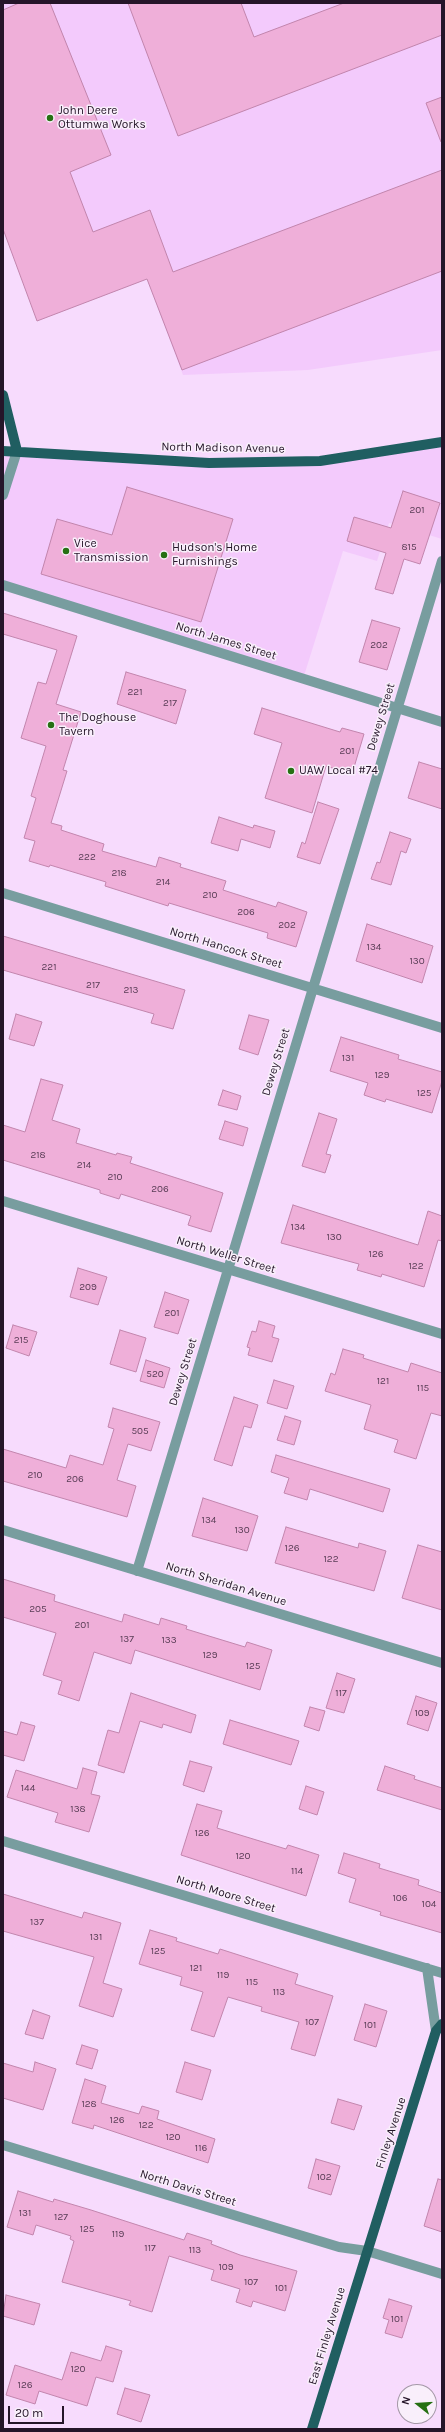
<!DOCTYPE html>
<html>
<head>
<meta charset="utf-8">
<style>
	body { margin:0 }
	#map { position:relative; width:445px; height:2432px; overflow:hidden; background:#f7dbfd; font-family:Karla,sans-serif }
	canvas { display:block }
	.frame { position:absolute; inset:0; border:4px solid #251529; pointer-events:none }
	.north { position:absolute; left:397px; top:2384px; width:40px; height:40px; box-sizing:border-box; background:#f9effb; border:1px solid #a498a7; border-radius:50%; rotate:287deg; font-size:11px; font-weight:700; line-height:16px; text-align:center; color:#251529 }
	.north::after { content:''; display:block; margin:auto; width:14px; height:18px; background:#267013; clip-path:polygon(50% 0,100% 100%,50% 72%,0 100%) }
	.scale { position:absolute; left:8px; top:2406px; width:56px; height:18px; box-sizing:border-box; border:2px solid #251529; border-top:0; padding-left:5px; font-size:12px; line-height:14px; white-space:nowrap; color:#251529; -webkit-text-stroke:3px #f9effb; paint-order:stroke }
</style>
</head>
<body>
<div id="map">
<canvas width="445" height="2432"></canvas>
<div class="frame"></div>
<div class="north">N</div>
<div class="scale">20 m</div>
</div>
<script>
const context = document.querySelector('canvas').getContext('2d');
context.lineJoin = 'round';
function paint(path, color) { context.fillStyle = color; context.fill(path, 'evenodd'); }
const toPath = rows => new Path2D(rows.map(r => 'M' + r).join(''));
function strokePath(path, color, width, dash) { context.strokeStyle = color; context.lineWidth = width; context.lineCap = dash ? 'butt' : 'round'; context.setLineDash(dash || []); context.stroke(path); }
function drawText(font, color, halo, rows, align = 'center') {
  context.font = font + ' Karla,sans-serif'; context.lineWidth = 3; context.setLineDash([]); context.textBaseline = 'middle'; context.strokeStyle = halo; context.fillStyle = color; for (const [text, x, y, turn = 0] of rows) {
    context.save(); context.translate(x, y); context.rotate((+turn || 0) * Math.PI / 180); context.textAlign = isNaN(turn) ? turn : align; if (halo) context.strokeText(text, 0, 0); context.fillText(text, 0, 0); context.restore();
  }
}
paint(toPath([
	[3,3,442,3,442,350,308,370,183,375,147,279,37,321,3,229],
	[442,442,442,539,389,523,377,561,343,551,303,679,3,585,3,451,209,463,320,461]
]), '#f3cafc');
const building = toPath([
	[19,3,50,3,111,155,70,172,93,232,150,210,173,272,442,170,442,271,182,370,147,279,37,321,3,229,3,10,19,3],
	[128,3,241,3,254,37,344,3,442,3,442,35,178,136,128,3],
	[442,97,442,142,441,142,426,103,442,97],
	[127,487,233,519,201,622,41,574,57,519,112,535,127,487],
	[403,491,440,503,420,564,404,559,393,594,375,589,386,553,347,541,354,517,391,528,403,491],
	[3,613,77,636,56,704,81,712,63,770,67,771,51,823,62,826,61,830,104,844,102,851,156,867,159,857,181,864,180,867,226,881,223,890,276,907,278,902,307,912,296,947,267,938,268,933,169,903,168,906,105,886,106,882,50,865,49,867,29,861,35,841,24,838,36,798,31,796,46,746,21,738,38,682,46,684,57,650,3,634,3,613],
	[372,620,400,628,387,670,359,662,372,620],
	[126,672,186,690,176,724,117,704,126,672],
	[262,708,340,732,342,728,364,734,352,774,326,766,312,813,265,798,282,743,254,734,262,708],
	[419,762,442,769,442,809,408,798,419,762],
	[318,802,339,809,320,864,297,857,302,842,305,844,318,802],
	[219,817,253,828,254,825,275,831,270,848,241,839,238,851,211,843,219,817],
	[390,832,411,839,406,853,401,851,391,885,371,879,377,862,380,863,390,832],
	[367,924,433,946,422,983,356,961,367,924],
	[3,936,185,990,173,1029,151,1023,154,1014,3,970,3,936],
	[16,1014,42,1022,34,1046,9,1039,16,1014],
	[249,1015,269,1020,258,1055,239,1049,249,1015],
	[341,1037,399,1055,398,1059,442,1072,442,1081,432,1113,386,1099,385,1102,364,1095,368,1083,330,1071,341,1037],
	[41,1079,63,1085,52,1120,80,1129,76,1143,116,1155,117,1153,132,1157,130,1163,223,1193,211,1232,188,1225,191,1216,121,1194,119,1199,100,1193,100,1190,3,1160,3,1125,25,1132,41,1079],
	[223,1090,241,1096,237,1110,218,1105,223,1090],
	[319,1113,337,1119,326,1154,331,1155,325,1173,302,1166,319,1113],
	[225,1121,248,1128,243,1146,219,1139,225,1121],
	[293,1205,418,1245,428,1211,442,1216,442,1241,438,1240,424,1287,382,1274,381,1277,357,1270,359,1264,281,1243,293,1205],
	[78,1268,107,1277,98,1305,70,1297,78,1268],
	[165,1292,189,1300,178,1334,154,1327,165,1292],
	[259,1321,275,1326,272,1337,279,1339,272,1362,248,1355,250,1348,247,1347,252,1331,256,1332,259,1321],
	[13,1325,37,1332,29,1356,6,1348,13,1325],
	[120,1330,146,1338,136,1372,110,1364,120,1330],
	[343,1349,364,1355,363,1358,408,1372,411,1363,442,1373,442,1416,431,1413,416,1459,394,1452,398,1440,364,1429,371,1405,325,1391,331,1373,335,1375,343,1349],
	[146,1360,170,1368,164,1388,140,1381,146,1360],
	[274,1380,294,1386,287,1409,267,1403,274,1380],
	[234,1397,258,1405,251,1428,244,1426,232,1466,214,1460,234,1397],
	[113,1408,160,1422,151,1451,128,1444,117,1480,136,1486,127,1517,3,1481,3,1449,66,1468,70,1455,103,1465,114,1429,108,1427,113,1408],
	[285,1416,301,1421,294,1445,277,1440,285,1416],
	[276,1455,390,1489,383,1512,310,1489,307,1500,284,1493,289,1478,271,1472,276,1455],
	[203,1498,258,1516,247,1551,192,1536,203,1498],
	[286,1527,358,1548,359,1543,386,1551,374,1591,275,1563,286,1527],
	[418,1545,442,1552,442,1610,402,1598,418,1545],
	[3,1579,55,1595,54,1601,122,1622,124,1614,159,1625,161,1618,187,1626,186,1629,245,1647,247,1642,272,1650,260,1690,135,1650,131,1664,94,1652,79,1701,58,1694,62,1681,43,1675,56,1633,3,1617,3,1579],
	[337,1673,355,1679,344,1713,326,1708,337,1673],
	[131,1693,196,1715,191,1733,163,1724,162,1728,140,1721,124,1773,98,1765,108,1730,119,1733,131,1693],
	[416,1696,437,1703,428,1731,407,1724,416,1696],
	[310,1707,325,1711,319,1731,304,1726,310,1707],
	[230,1720,299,1741,291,1765,223,1744,230,1720],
	[21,1722,35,1726,24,1761,3,1755,3,1731,17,1735,21,1722],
	[190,1761,212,1767,204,1792,183,1785,190,1761],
	[385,1766,415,1776,414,1779,442,1788,442,1810,377,1790,385,1766],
	[83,1768,97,1772,91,1794,100,1796,89,1832,55,1822,58,1813,7,1797,16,1770,77,1789,83,1768],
	[306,1786,324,1792,317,1815,299,1809,306,1786],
	[197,1804,222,1811,217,1828,286,1849,288,1845,319,1855,306,1896,181,1855,197,1804],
	[344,1853,380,1864,379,1868,419,1880,418,1885,442,1893,442,1933,380,1915,381,1912,349,1902,356,1879,338,1873,344,1853],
	[3,1894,82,1918,84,1912,121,1923,103,1983,122,1989,113,2017,79,2006,94,1957,3,1931,3,1894],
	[150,1930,177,1938,176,1941,218,1954,220,1949,298,1974,295,1984,333,1996,315,2056,291,2049,299,2022,261,2011,262,2007,228,1997,214,2037,191,2030,203,1992,180,1985,182,1977,139,1964,150,1930],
	[365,2004,387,2011,376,2047,354,2040,365,2004],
	[33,2010,50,2016,43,2039,25,2034,33,2010],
	[82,2045,98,2050,92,2069,76,2064,82,2045],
	[35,2062,56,2069,43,2110,3,2098,3,2063,33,2072,35,2062],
	[185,2062,211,2070,202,2100,176,2092,185,2062],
	[85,2079,106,2086,101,2103,139,2114,142,2106,159,2111,157,2119,215,2139,208,2163,94,2125,93,2129,72,2123,85,2079],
	[338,2099,362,2106,354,2130,331,2123,338,2099],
	[316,2159,340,2166,331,2195,308,2188,316,2159],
	[438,2179,442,2180,442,2232,424,2226,438,2179],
	[18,2191,53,2202,54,2199,91,2210,184,2240,187,2233,212,2241,211,2244,240,2255,297,2271,285,2311,253,2301,251,2307,236,2302,240,2289,211,2280,214,2270,169,2256,152,2312,129,2305,131,2301,62,2282,74,2241,70,2239,71,2236,36,2225,33,2235,7,2227,18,2191],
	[6,2295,40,2304,34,2325,3,2316,6,2295],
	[389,2299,412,2306,402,2338,385,2333,389,2320,383,2318,389,2299],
	[106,2346,122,2351,113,2382,96,2377,87,2406,39,2391,35,2404,6,2395,15,2365,62,2380,71,2352,101,2361,106,2346],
	[125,2388,150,2395,141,2422,117,2414,125,2388]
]);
paint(building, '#efafd9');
strokePath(building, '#c285ad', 1);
strokePath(toPath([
	[3,495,17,451],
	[3,585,442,722],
	[3,893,442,1028],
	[3,1201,442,1334],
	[3,1530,442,1663],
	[137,1571,442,561],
	[3,1841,442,1973],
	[427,1968,436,2031],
	[3,2145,339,2247,367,2251,442,2274]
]), '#789d9f', 10);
strokePath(toPath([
	[3,395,17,451],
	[3,451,209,463,320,461,442,442],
	[312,2429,436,2031,442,2024]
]), '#205e61', 10);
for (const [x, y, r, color] of [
	[50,118,4,"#267013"],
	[66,551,4,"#267013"],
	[164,555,4,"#267013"],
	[51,725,4,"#267013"],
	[291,771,4,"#267013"]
]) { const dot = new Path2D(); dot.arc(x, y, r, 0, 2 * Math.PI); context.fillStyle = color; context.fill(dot); strokePath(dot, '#f9effb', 1.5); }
drawText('10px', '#583c55', null, [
	["201",417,510],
	["815",409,547],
	["202",379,645],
	["221",135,692],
	["217",170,703],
	["201",347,751],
	["222",87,857],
	["218",119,873],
	["214",163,882],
	["210",210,895],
	["206",246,912],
	["202",287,925],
	["134",374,947],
	["130",417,961],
	["221",49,967],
	["217",93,985],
	["213",131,990],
	["131",348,1058],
	["129",382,1075],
	["125",424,1093],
	["218",38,1155],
	["214",84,1165],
	["210",115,1177],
	["206",160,1189],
	["134",298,1227],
	["130",334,1237],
	["126",376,1254],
	["122",416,1266],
	["209",88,1287],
	["201",172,1313],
	["215",21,1340],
	["520",155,1374],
	["121",383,1381],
	["115",423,1388],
	["505",140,1431],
	["210",35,1475],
	["206",75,1479],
	["134",209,1520],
	["130",242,1530],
	["126",292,1548],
	["122",331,1559],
	["205",38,1609],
	["201",82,1625],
	["137",127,1639],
	["133",169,1640],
	["129",210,1655],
	["125",253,1666],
	["117",341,1693],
	["109",422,1713],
	["144",28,1788],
	["138",78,1809],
	["126",202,1833],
	["120",243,1856],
	["114",297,1871],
	["106",400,1898],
	["104",429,1904],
	["137",37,1922],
	["131",96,1937],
	["125",158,1951],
	["121",196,1968],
	["119",223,1975],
	["115",252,1982],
	["113",279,1992],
	["107",312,2022],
	["101",370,2025],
	["128",89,2104],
	["126",117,2120],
	["122",146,2125],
	["120",173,2137],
	["116",201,2148],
	["102",324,2177],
	["131",25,2213],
	["127",61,2217],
	["125",87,2229],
	["119",118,2234],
	["117",150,2248],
	["113",195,2250],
	["109",226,2267],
	["107",251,2282],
	["101",281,2288],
	["101",397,2319],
	["120",78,2369],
	["126",25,2385]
]);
drawText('12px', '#251529', '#f9effb', [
	["John Deere",58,111],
	["Ottumwa Works",58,125],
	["Vice",74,544],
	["Transmission",74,558],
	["Hudson's Home",172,548],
	["Furnishings",172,562],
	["The Doghouse",59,718],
	["Tavern",59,732],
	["UAW Local #74",299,771]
], 'left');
drawText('12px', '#251529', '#f9effb', [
	["North Madison Avenue",223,448,1],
	["North James Street",226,641,17],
	["Dewey Street",381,717,-73],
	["North Hancock Street",226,948,17],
	["Dewey Street",276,1062,-73],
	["North Weller Street",226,1255,17],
	["Dewey Street",183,1372,-73],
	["North Sheridan Avenue",226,1584,17],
	["North Moore Street",226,1894,17],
	["Finley Avenue",391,2133,-72],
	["North Davis Street",188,2188,17],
	["East Finley Avenue",327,2336,-73]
]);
</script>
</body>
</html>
